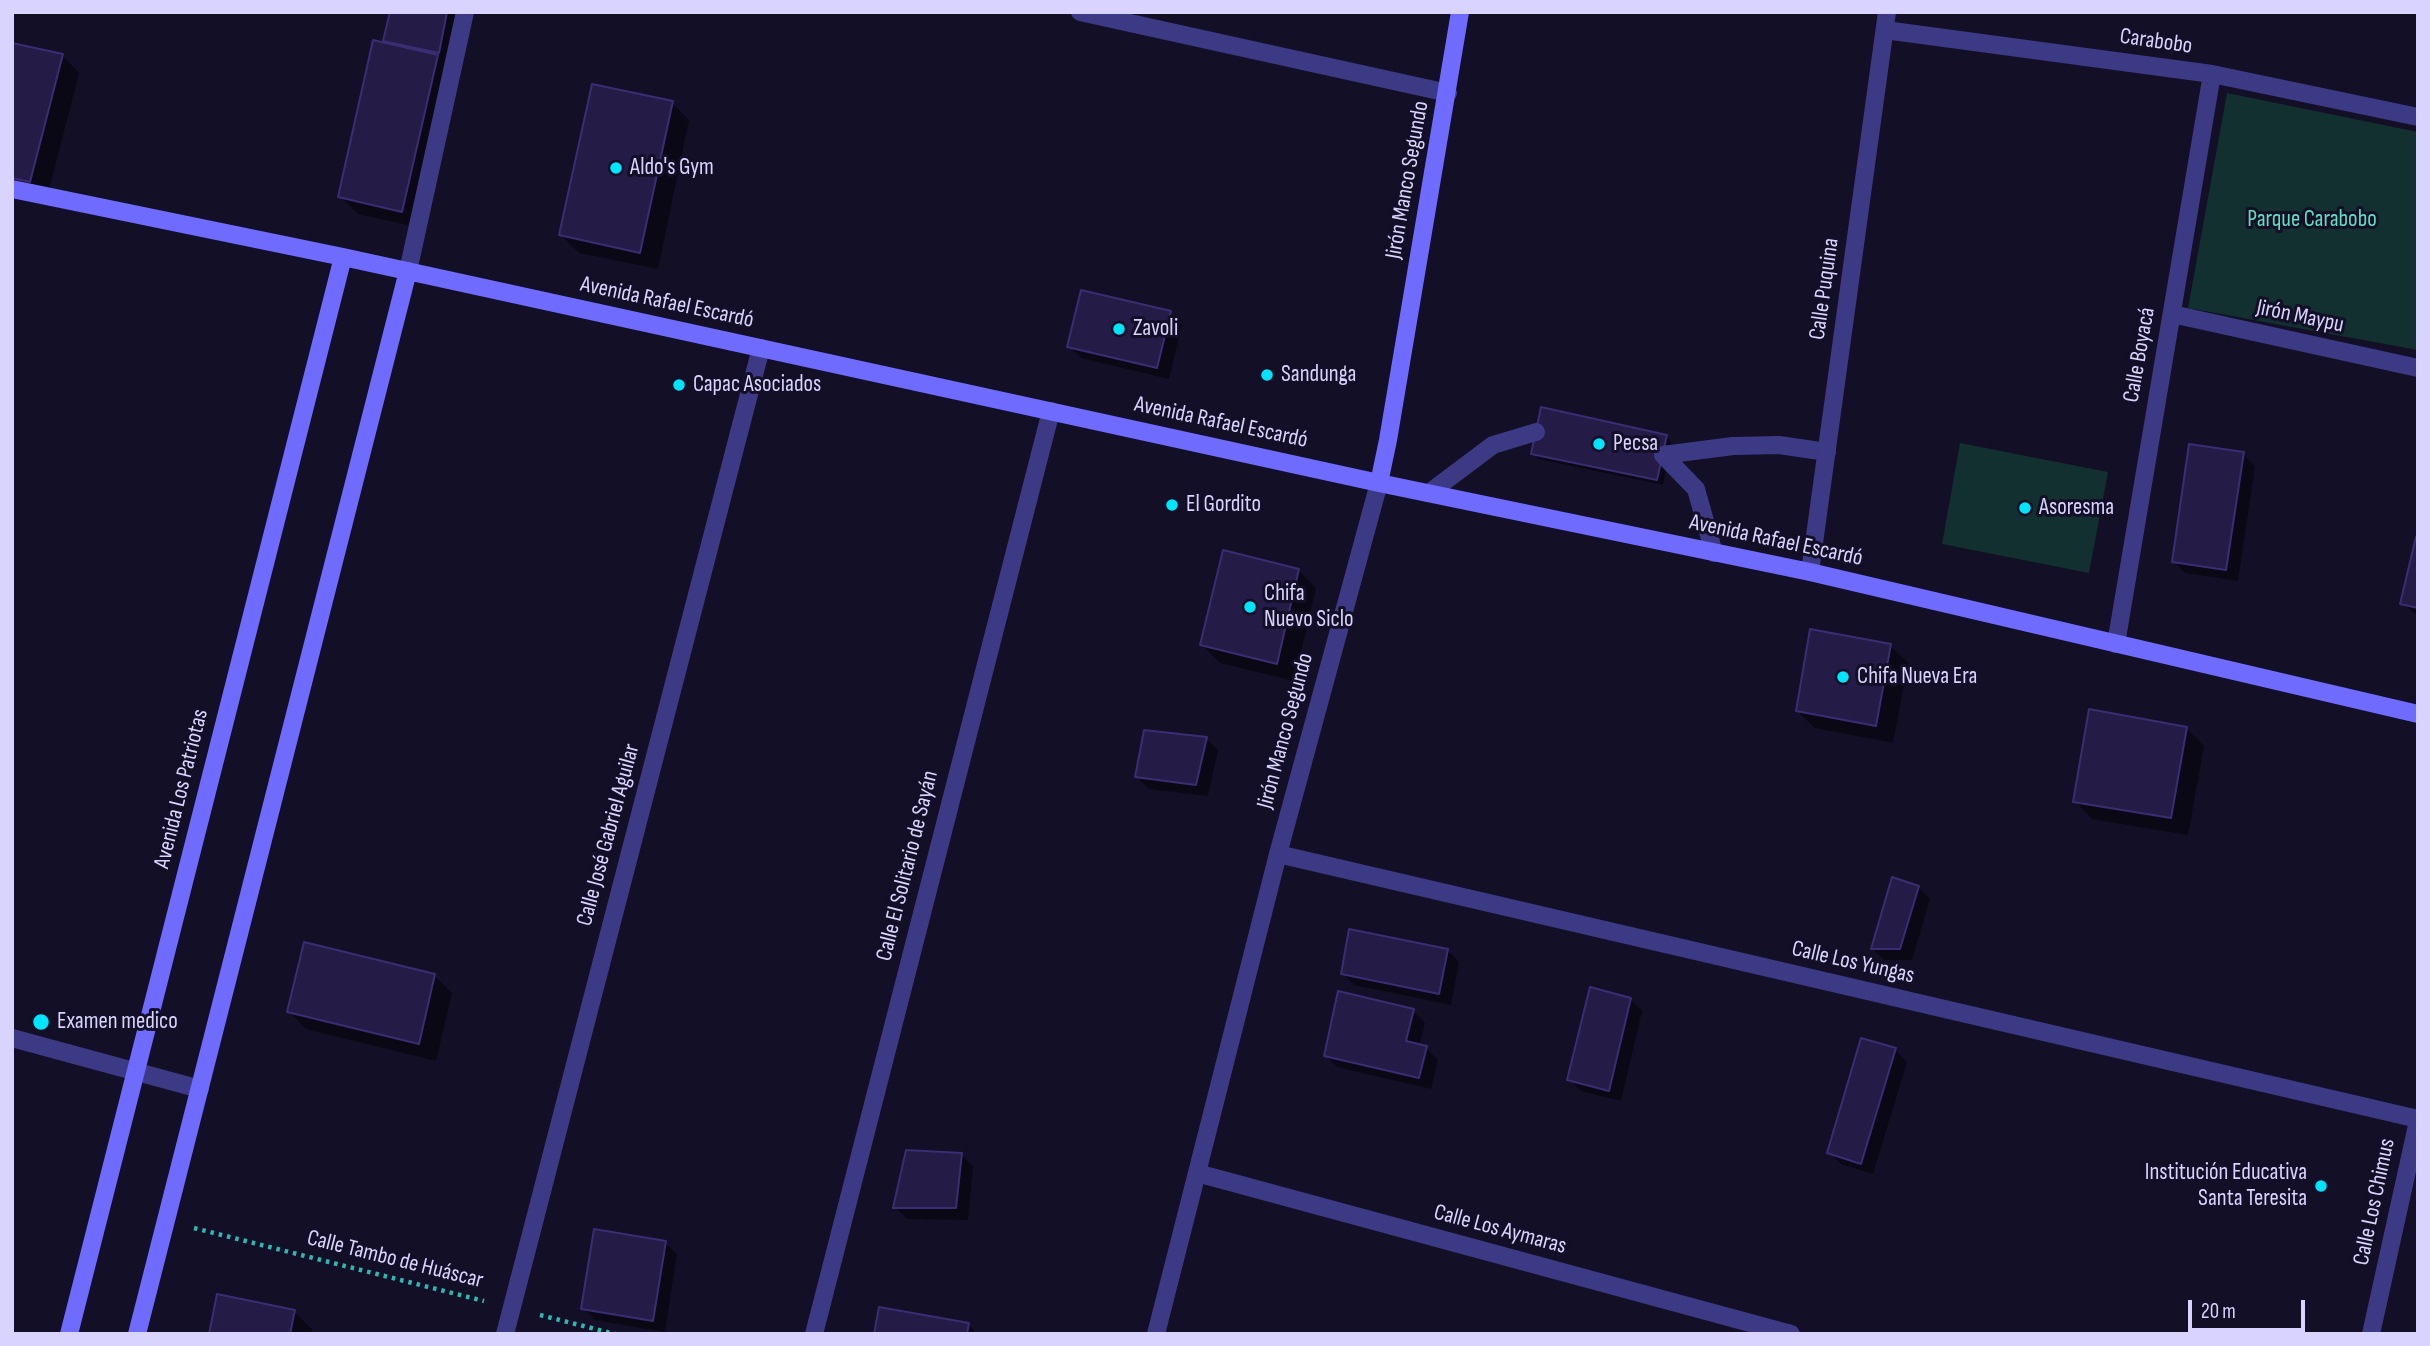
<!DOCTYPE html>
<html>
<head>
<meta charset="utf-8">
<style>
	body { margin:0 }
	#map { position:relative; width:2430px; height:1346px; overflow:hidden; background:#130f26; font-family:"Sofia Sans Condensed",sans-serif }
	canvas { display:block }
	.frame { position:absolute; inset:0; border:14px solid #d9d4ff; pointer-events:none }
	.scale { position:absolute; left:2188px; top:1300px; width:117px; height:32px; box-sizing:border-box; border:4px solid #d9d4ff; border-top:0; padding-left:9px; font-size:21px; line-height:24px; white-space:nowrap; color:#d9d4ff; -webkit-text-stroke:5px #130f26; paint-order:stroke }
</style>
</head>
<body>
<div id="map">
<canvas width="2430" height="1346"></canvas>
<div class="frame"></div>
<div class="scale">20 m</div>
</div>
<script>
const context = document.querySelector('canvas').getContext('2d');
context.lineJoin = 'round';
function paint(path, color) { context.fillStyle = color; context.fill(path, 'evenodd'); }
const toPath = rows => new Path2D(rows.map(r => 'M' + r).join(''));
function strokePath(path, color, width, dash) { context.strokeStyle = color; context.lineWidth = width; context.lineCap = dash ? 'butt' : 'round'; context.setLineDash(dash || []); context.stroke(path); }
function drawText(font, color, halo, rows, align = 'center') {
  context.font = font + ' "Sofia Sans Condensed",sans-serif'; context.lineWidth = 6; context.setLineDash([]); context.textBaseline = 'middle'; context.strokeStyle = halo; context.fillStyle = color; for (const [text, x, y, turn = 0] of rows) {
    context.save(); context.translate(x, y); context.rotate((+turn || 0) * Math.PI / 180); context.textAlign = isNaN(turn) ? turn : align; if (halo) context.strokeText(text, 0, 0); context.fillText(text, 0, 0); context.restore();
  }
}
paint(toPath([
	[2227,93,2418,132,2418,350,2188,308],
	[1960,443,2108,472,2089,573,1942,544]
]), '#12302f');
paint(toPath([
	[391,12,468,12,420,228,358,214,340,196,391,46,385,40],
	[12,44,62,55,79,73,47,198,12,191],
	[672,103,689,120,658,269,579,253,561,235],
	[1170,313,1182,325,1169,379,1081,358,1069,346],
	[1666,436,1671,442,1663,485,1538,459,1533,453],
	[2243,454,2255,466,2238,581,2185,573,2174,561],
	[2418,540,2418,616,2402,603],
	[1299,571,1316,588,1294,681,1220,663,1202,645],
	[1890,645,1908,663,1893,743,1815,728,1797,711],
	[2186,728,2204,746,2188,835,2092,819,2075,801],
	[1206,739,1218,750,1208,796,1149,789,1137,777],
	[1918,887,1930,899,1912,960,1884,960,1873,949],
	[1447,950,1459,962,1451,1005,1354,985,1343,974],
	[434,975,452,993,436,1061,306,1029,289,1011],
	[1631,1000,1642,1011,1621,1101,1581,1091,1569,1079],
	[1413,1011,1425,1023,1419,1046,1426,1048,1438,1060,1431,1089,1337,1067,1326,1055],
	[1895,1050,1907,1062,1873,1174,1841,1164,1829,1152],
	[961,1154,973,1166,968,1220,907,1219,895,1207],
	[665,1243,677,1254,665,1332,595,1320,583,1308],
	[294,1312,312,1329,311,1334,211,1334],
	[968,1324,977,1334,876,1334]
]), '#0007');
const building = toPath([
	[390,12,447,12,439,53,383,41,390,12],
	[373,40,438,55,402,212,338,197,373,40],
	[12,43,63,54,30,182,12,178,12,43],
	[592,84,673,101,640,253,559,235,592,84],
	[1081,290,1171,311,1157,368,1067,347,1081,290],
	[1541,407,1667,435,1657,480,1531,454,1541,407],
	[2189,444,2244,452,2226,570,2172,562,2189,444],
	[2416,537,2418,538,2418,608,2400,604,2416,537],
	[1223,550,1299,569,1277,664,1200,645,1223,550],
	[1810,629,1891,644,1876,726,1796,711,1810,629],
	[2089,709,2187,727,2171,818,2073,802,2089,709],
	[1144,730,1207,737,1196,785,1135,777,1144,730],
	[1892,877,1919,886,1900,949,1871,949,1892,877],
	[1349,929,1448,949,1439,994,1341,974,1349,929],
	[304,942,435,974,419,1044,287,1012,304,942],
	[1590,987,1631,998,1609,1091,1567,1080,1590,987],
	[1338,991,1414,1009,1406,1041,1427,1046,1419,1078,1324,1056,1338,991],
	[1861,1038,1896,1048,1861,1164,1827,1153,1861,1038],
	[906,1150,962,1153,956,1208,893,1208,906,1150],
	[594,1229,666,1241,653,1321,581,1309,594,1229],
	[217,1294,295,1310,290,1334,209,1334,217,1294],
	[879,1307,969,1323,967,1334,874,1334,879,1307]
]);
paint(building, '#241b47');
strokePath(building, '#3b2d73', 2);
strokePath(toPath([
	[194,1228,484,1301],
	[540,1315,615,1334]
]), '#2fb8b0', 4.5, [3.5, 5]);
strokePath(toPath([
	[1663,455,1733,446,1779,445,1827,452],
	[1663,455,1696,489,1714,553],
	[1429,493,1493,445,1536,432]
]), '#3d3a85', 18);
strokePath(toPath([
	[1080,12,1448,93],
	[1885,30,2212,74,2418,117],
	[408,271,465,12],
	[2172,314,2418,368],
	[1810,572,1887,12],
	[2116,644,2212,74],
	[1278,854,2418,1119],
	[12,1038,200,1089],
	[1197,1173,1791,1334],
	[505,1334,761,348],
	[814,1334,1051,411],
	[1156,1334,1278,854,1379,483],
	[2371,1334,2418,1121]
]), '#3d3a85', 18);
strokePath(toPath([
	[12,189,343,257,1379,483,1810,572,2418,714],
	[1379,483,1388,440,1460,12],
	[69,1334,343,257],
	[137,1334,408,271]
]), '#6f6bff', 18);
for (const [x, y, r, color] of [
	[616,168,7,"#00e5ff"],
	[1119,329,7,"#00e5ff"],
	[1267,375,7,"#00e5ff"],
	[679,385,7,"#00e5ff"],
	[1599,444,7,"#00e5ff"],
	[1172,505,7,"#00e5ff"],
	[2025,508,7,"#00e5ff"],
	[1250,607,7,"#00e5ff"],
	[1843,677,7,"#00e5ff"],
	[41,1022,9,"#00e5ff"],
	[2321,1186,7,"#00e5ff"]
]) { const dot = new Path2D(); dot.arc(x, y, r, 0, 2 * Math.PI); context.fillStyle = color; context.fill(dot); strokePath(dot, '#130f26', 2.5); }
drawText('23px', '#d9d4ff', '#130f26', [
	["Carabobo",2156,42,8],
	["Jirón Manco Segundo",1408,180,-80],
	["Calle Puquina",1825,289,-82],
	["Avenida Rafael Escardó",667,303,12],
	["Jirón Maypu",2300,317,12],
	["Calle Boyacá",2140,355,-80],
	["Avenida Rafael Escardó",1221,423,12],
	["Avenida Rafael Escardó",1776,541,12],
	["Jirón Manco Segundo",1286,731,-75],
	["Avenida Los Patriotas",182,789,-76],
	["Calle José Gabriel Aguilar",609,835,-75],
	["Calle El Solitario de Sayán",908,866,-76],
	["Calle Los Yungas",1853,963,13],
	["Calle Los Chimus",2375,1202,-78],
	["Calle Los Aymaras",1500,1230,15],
	["Calle Tambo de Huáscar",395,1260,14]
]);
drawText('23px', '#d9d4ff', '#130f26', [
	["Aldo's Gym",630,168],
	["Zavoli",1133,329],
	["Sandunga",1281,375],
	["Capac Asociados",693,385],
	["Pecsa",1613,444],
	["El Gordito",1186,505],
	["Asoresma",2039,508],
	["Chifa",1264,594],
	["Nuevo Siclo",1264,620],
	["Chifa Nueva Era",1857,677],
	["Examen medico",57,1022],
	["Institución Educativa",2307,1173,"right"],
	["Santa Teresita",2307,1199,"right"]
], 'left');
drawText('23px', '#5fe0c0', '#130f26', [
	["Parque Carabobo",2312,220]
]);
</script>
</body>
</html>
